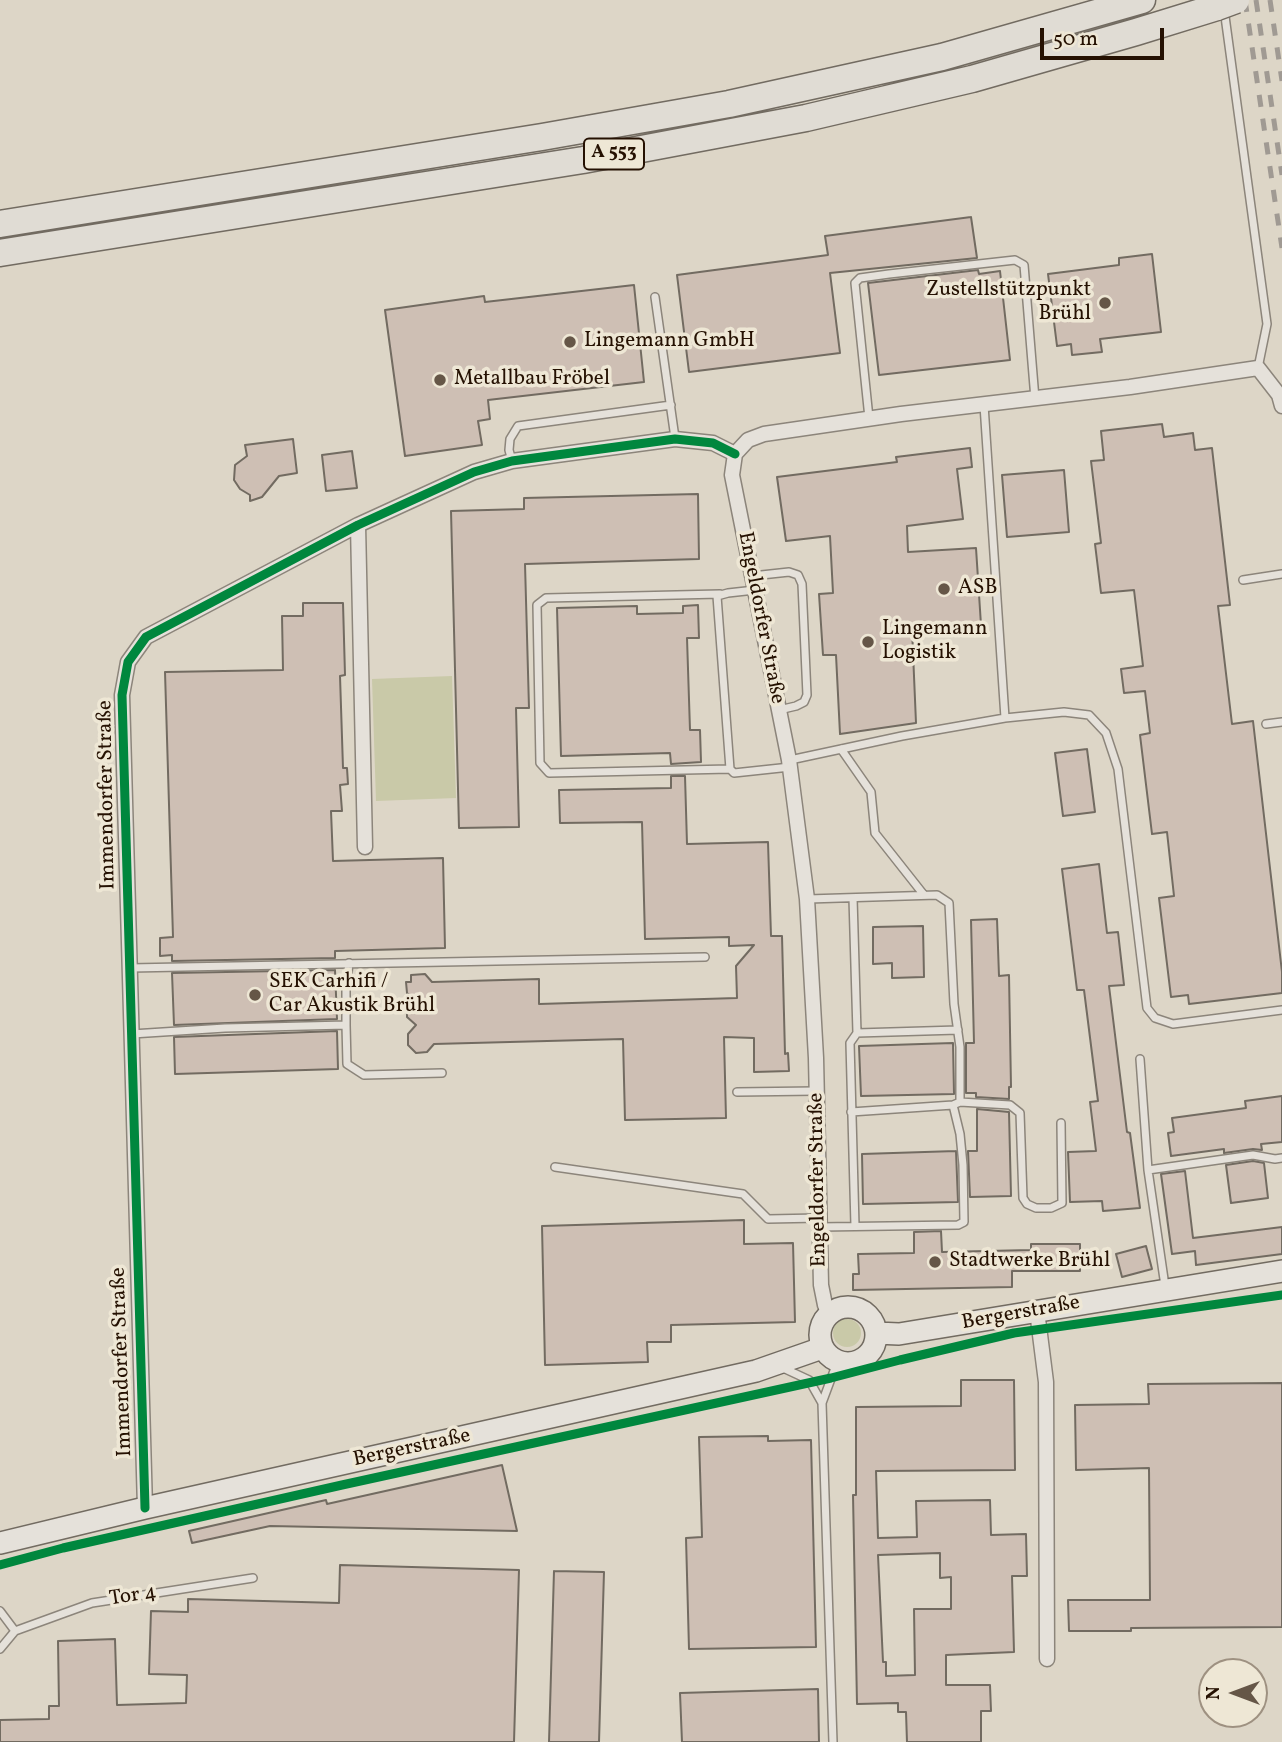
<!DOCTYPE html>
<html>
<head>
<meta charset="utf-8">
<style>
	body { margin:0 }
	#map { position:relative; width:1282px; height:1742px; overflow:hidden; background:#ddd6c7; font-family:Vollkorn,serif }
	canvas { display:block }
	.north { position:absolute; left:1198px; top:1658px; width:70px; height:70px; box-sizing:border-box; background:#eee7d5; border:2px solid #9e9181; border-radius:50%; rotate:270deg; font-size:19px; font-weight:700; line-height:28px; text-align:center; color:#251102 }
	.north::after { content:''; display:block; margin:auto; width:24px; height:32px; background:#655647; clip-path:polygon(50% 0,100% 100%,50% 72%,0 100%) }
	.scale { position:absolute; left:1040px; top:28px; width:124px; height:32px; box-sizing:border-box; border:4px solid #251102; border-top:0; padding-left:9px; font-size:21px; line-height:24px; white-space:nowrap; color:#251102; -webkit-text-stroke:5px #eee7d5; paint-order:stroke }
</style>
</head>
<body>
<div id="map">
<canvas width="1282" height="1742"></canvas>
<div class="north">N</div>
<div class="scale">50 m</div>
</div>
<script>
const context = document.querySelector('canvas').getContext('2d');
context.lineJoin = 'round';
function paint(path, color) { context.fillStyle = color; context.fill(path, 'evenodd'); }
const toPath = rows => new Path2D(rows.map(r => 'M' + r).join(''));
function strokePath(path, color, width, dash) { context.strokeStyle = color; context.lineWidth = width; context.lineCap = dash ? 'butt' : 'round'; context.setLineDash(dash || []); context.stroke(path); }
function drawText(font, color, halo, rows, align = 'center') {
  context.font = font + ' Vollkorn,serif'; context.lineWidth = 7; context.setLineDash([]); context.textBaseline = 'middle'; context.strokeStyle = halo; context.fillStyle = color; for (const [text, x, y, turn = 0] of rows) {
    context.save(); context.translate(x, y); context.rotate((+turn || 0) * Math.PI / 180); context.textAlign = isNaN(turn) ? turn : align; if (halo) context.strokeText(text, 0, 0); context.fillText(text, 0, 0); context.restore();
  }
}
paint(toPath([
	[452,676,456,798,376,801,372,679],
	'833 1333a14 14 0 1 1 28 0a14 14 0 1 1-28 0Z'
]), '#c9c9a8');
const building = toPath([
	[971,217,977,258,830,273,840,353,689,372,677,275,828,255,825,236,971,217],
	[1152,254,1161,332,1100,339,1102,352,1072,355,1071,344,1057,346,1048,274,1119,265,1119,258,1152,254],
	[978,270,979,274,1000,271,1010,360,879,375,868,283,978,270],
	[634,285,644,382,488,400,490,419,478,421,482,445,405,456,385,310,484,296,485,302,634,285],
	[1162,424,1164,437,1193,433,1195,450,1212,448,1230,605,1218,606,1232,724,1253,721,1282,972,1282,993,1189,1004,1188,995,1171,997,1159,898,1174,896,1167,832,1152,834,1140,735,1150,733,1145,691,1124,693,1121,669,1143,666,1134,590,1101,593,1095,544,1101,543,1091,461,1104,460,1101,431,1162,424],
	[293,439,297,473,279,476,262,497,250,501,250,495,240,489,234,480,235,465,247,456,245,445,293,439],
	[970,448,972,467,957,469,963,519,907,526,908,552,976,548,981,625,912,629,916,723,840,734,836,655,823,655,819,594,833,593,830,536,786,541,777,477,897,462,896,457,970,448],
	[352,451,357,488,326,491,322,455,352,451],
	[1064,470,1069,532,1007,537,1002,475,1064,470],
	[698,494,699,559,525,564,529,708,516,708,519,827,459,828,451,511,524,509,524,498,698,494],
	[303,603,343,603,345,675,340,676,343,768,347,768,348,784,340,785,342,811,331,811,333,861,443,858,445,948,335,951,335,958,172,961,172,955,160,956,160,938,173,937,165,672,283,670,282,616,303,616,303,603],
	[698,605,699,638,687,638,690,730,700,730,701,762,671,764,670,753,561,756,557,608,637,606,637,614,683,613,683,606,698,605],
	[1087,749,1095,812,1063,816,1055,753,1087,749],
	[671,776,685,776,687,844,768,842,771,936,782,936,785,1054,788,1053,789,1071,754,1072,754,1038,724,1037,726,1118,625,1120,623,1039,434,1044,427,1052,416,1053,408,1045,408,1034,416,1025,407,1017,407,1011,416,1002,407,993,406,982,411,982,411,975,425,974,432,982,539,979,539,1004,737,998,736,966,754,945,729,946,729,937,645,939,642,822,560,823,559,790,671,788,671,776],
	[1099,864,1107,933,1118,932,1124,985,1109,986,1127,1132,1130,1133,1140,1208,1103,1211,1102,1201,1070,1202,1068,1152,1096,1151,1090,1102,1098,1101,1084,990,1077,990,1062,869,1099,864],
	[997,919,999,976,1009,975,1011,1087,1009,1087,1009,1099,976,1097,976,1093,966,1093,966,1043,974,1043,971,920,997,919],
	[923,926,924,977,892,978,892,963,873,964,873,927,923,926],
	[335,970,337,1019,174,1025,172,973,335,970],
	[337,1031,338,1069,175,1074,174,1037,337,1031],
	[953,1043,954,1094,861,1096,859,1046,953,1043],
	[1282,1096,1282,1142,1261,1144,1262,1150,1253,1149,1224,1153,1224,1149,1171,1156,1168,1133,1174,1132,1172,1118,1246,1108,1245,1101,1282,1096],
	[977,1109,1009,1112,1011,1196,970,1197,968,1151,977,1151,977,1109],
	[956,1151,958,1202,863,1204,862,1154,956,1151],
	[1253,1161,1264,1163,1268,1198,1231,1203,1226,1165,1253,1161],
	[1185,1171,1193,1238,1282,1227,1282,1254,1196,1265,1195,1251,1172,1254,1161,1174,1185,1171],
	[744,1220,744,1244,793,1243,795,1322,671,1325,671,1342,647,1342,648,1362,545,1365,542,1226,744,1220],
	[941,1231,942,1252,1031,1250,1031,1244,1080,1244,1080,1271,1012,1271,1012,1287,853,1290,853,1274,859,1274,858,1254,914,1253,914,1232,941,1231],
	[1146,1246,1152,1269,1122,1277,1116,1254,1146,1246],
	[961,1380,1014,1380,1015,1470,876,1471,878,1538,917,1537,916,1501,990,1500,991,1535,1026,1534,1027,1576,1012,1576,1014,1652,946,1655,946,1685,990,1685,991,1711,981,1711,981,1742,907,1742,906,1712,898,1712,898,1703,857,1704,853,1495,856,1495,856,1407,961,1406,961,1380],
	[940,1553,940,1578,951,1577,951,1609,914,1609,915,1675,886,1676,886,1662,883,1662,878,1555,940,1553],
	[1282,1383,1282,1627,1131,1628,1131,1631,1069,1631,1068,1600,1150,1600,1149,1468,1076,1470,1075,1405,1149,1404,1148,1384,1282,1383],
	[768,1436,768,1441,811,1440,816,1647,689,1649,686,1538,702,1537,699,1437,768,1436],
	[502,1465,517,1531,270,1526,192,1543,189,1531,326,1500,327,1504,502,1465],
	[340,1565,519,1570,514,1742,0,1742,0,1720,49,1719,49,1706,59,1706,58,1641,115,1639,117,1705,186,1703,187,1675,149,1674,151,1611,188,1612,188,1599,339,1603,340,1565],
	[554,1571,604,1572,599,1742,549,1742,554,1571],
	[818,1689,819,1742,682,1742,680,1693,818,1689]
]);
paint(building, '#cebfb4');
strokePath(building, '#726b61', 2);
const lane = toPath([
	[1224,9,1267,324,1258,368],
	[655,297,675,438],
	[984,405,1005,718],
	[869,418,855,283,860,278,889,274,1015,260,1024,265,1035,399],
	[512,461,509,450,510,439,518,426,671,405],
	[752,576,789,572,798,575,802,584,807,695,804,702,796,706,779,710],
	[1243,580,1282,574],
	[755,590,728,593,717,596,730,769,734,773,790,767],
	[720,594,546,598,537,605,540,763,549,773,730,769],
	[1266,724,1282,722],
	[841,749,871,792,875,833,924,895],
	[790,760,902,736,1005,718,1064,712,1089,715,1106,733,1118,769,1147,1008,1155,1018,1173,1024,1282,1010],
	[853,898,857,1033,958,1030],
	[808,899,937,895,949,903,954,1004,960,1047,960,1102,953,1105,851,1112],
	[130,968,705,957],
	[346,1025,347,1064,364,1075,442,1073],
	[132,1034,225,1028,346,1025,346,990,349,963],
	[1140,1059,1148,1170,1165,1286],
	[737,1092,816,1091],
	[960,1102,1010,1105,1020,1113,1023,1198,1027,1204,1036,1208,1051,1208,1062,1203,1061,1123],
	[555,1167,743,1194,768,1219,819,1218],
	[1148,1170,1253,1155,1275,1159,1282,1158],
	[855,1226,850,1043,857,1033],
	[820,1227,958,1225,964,1222,963,1165,960,1134,953,1105],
	[781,1367,809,1380,822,1403],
	[0,1611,15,1631,0,1649],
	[15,1631,92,1603,253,1578],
	[833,1742,822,1403,835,1368,840,1363]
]);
const street = toPath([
	[358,525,365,847],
	[1037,1311,1046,1382,1047,1659],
	[829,1313,825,1305,821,1285,816,1058,807,899,789,760,732,475,735,454,748,440,764,434,901,414,1130,387,1258,368,1279,395,1282,406],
	[145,1508,122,695,128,662,146,637,358,525,474,472,512,461,675,439,713,443,735,454]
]);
const secondary = toPath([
	'820 1335a28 28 0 1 1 56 0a28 28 0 1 1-56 0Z',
	[876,1333,899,1334,1282,1271],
	[0,1543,145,1508,756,1371,822,1348]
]);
const highway = toPath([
	[0,224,542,137,729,104,942,57,1142,0],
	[0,253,583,160,806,118,972,79,1136,32,1217,7]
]);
strokePath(lane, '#8c857b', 10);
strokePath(street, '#8c857b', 17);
strokePath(secondary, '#726b61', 24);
strokePath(highway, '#726b61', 29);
strokePath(lane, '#e5e1da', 7);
strokePath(street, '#e5e1da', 14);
strokePath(secondary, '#e5e1da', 21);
strokePath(highway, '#e0dcd4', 26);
strokePath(toPath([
	[1245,0,1282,248],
	[1256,0,1282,175],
	[1270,0,1282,81]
]), '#a09a93', 5, [12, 12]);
const highwayBridge = toPath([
	[1217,7,1236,0]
]);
strokePath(highwayBridge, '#726b61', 29, []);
strokePath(highwayBridge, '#e0dcd4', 26);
strokePath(toPath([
	[145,1508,122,695,128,662,146,637,358,525,474,472,512,461,675,439,713,443,735,454],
	[0,1565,63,1548,342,1485,831,1378,900,1360,1014,1333,1282,1295]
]), '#00873e', 9);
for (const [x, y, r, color] of [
	[1105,303,7,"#655647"],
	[570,342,7,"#655647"],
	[440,380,7,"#655647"],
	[944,589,7,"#655647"],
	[868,642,7,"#655647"],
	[255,995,7,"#655647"],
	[935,1262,7,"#655647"]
]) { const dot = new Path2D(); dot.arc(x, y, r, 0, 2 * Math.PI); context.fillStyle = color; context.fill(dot); strokePath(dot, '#eee7d5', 2.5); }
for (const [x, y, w] of [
	[614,154,60]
]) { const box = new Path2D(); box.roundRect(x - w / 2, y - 15.5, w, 31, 5); context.fillStyle = '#eee7d5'; context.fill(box); strokePath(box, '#251102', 2); }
drawText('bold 19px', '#251102', null, [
	["A 553",614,154]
]);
drawText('21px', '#251102', '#eee7d5', [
	["Zustellstützpunkt",1091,291,"right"],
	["Brühl",1091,315,"right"],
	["Lingemann GmbH",584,342],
	["Metallbau Fröbel",454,380],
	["ASB",958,589],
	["Lingemann",882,630],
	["Logistik",882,654],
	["SEK Carhifi /",269,983],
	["Car Akustik Brühl",269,1007],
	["Stadtwerke Brühl",949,1262]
], 'left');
drawText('21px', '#251102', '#eee7d5', [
	["Engeldorfer Straße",760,618,79],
	["Immendorfer Straße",108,795,-91],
	["Engeldorfer Straße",819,1180,-91],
	["Bergerstraße",1021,1314,-10],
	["Immendorfer Straße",123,1362,-92],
	["Bergerstraße",412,1449,-12],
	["Tor 4",133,1597,-9]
]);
</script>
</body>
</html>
